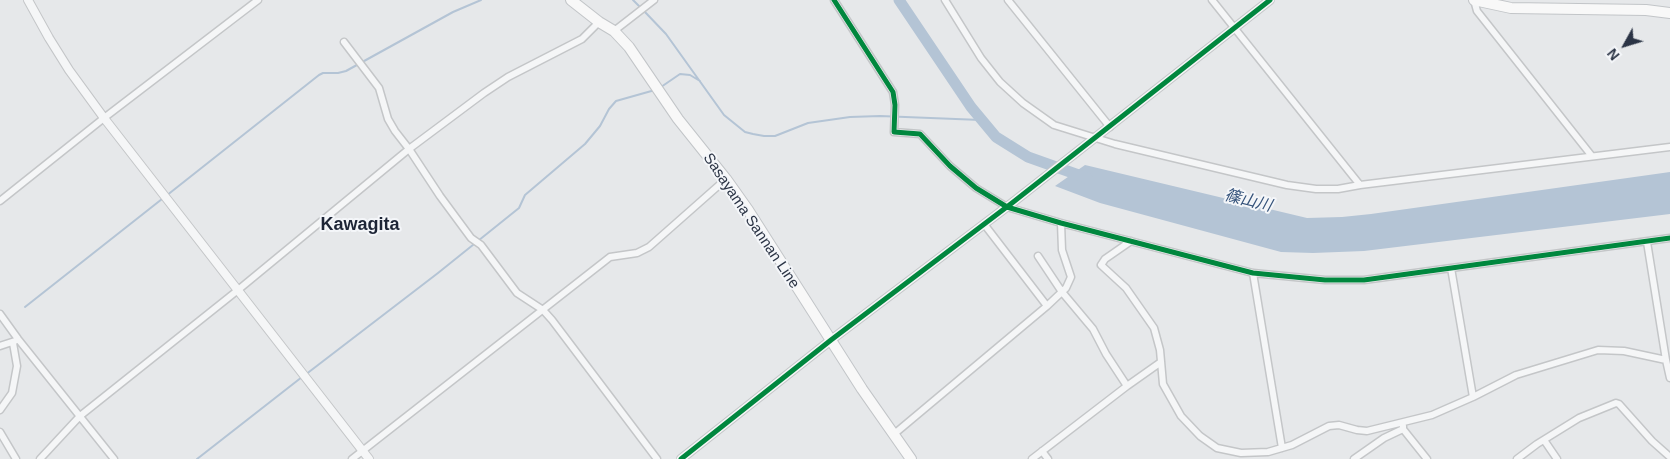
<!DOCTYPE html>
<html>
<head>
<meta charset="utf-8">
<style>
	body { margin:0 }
	#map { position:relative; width:1670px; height:459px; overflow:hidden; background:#e6e8ea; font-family:Helvetica,sans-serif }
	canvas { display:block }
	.north { position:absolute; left:1600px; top:20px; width:50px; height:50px; -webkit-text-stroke:4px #f4f6f9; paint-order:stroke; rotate:231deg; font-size:14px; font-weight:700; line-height:20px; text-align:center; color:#2b3445 }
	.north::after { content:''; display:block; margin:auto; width:18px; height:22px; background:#2b3445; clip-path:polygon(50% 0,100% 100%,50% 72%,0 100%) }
</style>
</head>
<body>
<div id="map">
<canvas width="1670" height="459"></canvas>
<div class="north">N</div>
</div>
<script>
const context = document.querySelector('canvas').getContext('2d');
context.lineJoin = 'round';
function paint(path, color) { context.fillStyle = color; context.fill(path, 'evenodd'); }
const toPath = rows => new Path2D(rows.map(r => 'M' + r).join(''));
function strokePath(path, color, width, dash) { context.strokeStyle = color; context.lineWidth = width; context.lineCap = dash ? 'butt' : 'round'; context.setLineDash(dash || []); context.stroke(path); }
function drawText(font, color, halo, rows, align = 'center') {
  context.font = font + ' Helvetica,"Noto Sans JP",sans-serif'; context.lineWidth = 4; context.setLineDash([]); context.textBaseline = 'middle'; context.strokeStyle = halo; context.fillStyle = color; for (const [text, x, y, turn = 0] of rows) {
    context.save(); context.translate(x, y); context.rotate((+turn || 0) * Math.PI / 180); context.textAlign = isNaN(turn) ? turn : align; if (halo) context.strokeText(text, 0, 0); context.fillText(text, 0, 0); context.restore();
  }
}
paint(toPath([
	[1085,165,1307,218,1342,217,1371,214,1670,172,1670,214,1364,251,1313,253,1281,252,1100,203,1055,186]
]), '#b4c4d5');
strokePath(toPath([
	[633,0,641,8],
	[644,11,666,34,724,115,745,132,753,134,764,136,775,136,808,123,850,117,880,116,981,120],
	[661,87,680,74,690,75,700,81],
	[166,196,319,75,323,73,338,73,346,71,453,12,481,0],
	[25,307,162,199],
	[305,375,438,273,519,208,525,195,585,144,600,126,609,109,616,101,655,90],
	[197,459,302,377]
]), '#b4c4d5', 2);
strokePath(toPath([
	[899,0,971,107,996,137,1028,157,1087,178]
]), '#b4c4d5', 11);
const minor = toPath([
	[834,0,893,92,895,105,894,132,920,134,950,166,976,188,1007,207,1061,223,1253,273,1325,280,1364,280,1670,238],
	[945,0,981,58,1000,82,1023,103,1054,125,1115,144,1287,185,1316,189,1338,189,1360,185,1670,147],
	[1008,0,1110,127],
	[1212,0,1360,185],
	[1474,0,1477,11,1591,155],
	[614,31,654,0],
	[344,42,379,88,388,119,395,131,409,149,440,196,471,238,481,245,517,293,543,310,552,320,657,459],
	[0,201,104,118,258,0],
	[984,224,1047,306],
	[1131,241,1105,259,1101,265,1126,288,1154,328,1160,350,1163,384,1181,416,1200,436,1217,448,1241,453,1268,452,1292,445,1329,426,1339,425,1357,430,1367,431,1432,415,1473,397,1516,375,1598,350,1624,351,1666,360],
	[1647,242,1666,360,1670,378],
	[1038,256,1062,292,1093,329,1106,354,1127,386],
	[1451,268,1473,397],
	[1253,273,1282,448],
	[0,314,18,339,114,459],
	[0,346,15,341],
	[0,410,12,393,17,366,13,343],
	[1403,426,1403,429,1427,459],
	[0,432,16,459],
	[893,435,1047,306,1066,288,1071,277,1062,250,1061,223],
	[1544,440,1557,459],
	[1042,451,1048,459],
	[40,459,80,416,238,290,409,149,484,93,508,77,582,39,599,22],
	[352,459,610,257,637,253,649,247,726,179],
	[1032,459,1127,386,1161,362],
	[1354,459,1384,438,1403,429],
	[1517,459,1537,444,1579,418,1616,403,1619,404,1652,441,1670,457]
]);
const tertiary = toPath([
	[28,0,49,38,69,70,104,118,369,459],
	[681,459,831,340,1012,203,1270,0]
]);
const primary = toPath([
	[571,0,599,22,614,31,629,47,678,119,726,179,748,210,862,389,911,459],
	[1474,0,1511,8,1646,10,1670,13]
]);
strokePath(minor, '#c4c6c8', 9);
strokePath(tertiary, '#c4c6c8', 10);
strokePath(primary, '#c2c5c8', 12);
strokePath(minor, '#f5f6f7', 6);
strokePath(tertiary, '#f5f6f7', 8);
strokePath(primary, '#f8f8f8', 10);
strokePath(toPath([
	[834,0,893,92,895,105,894,132,920,134,950,166,976,188,1007,207,1061,223,1253,273,1325,280,1364,280,1670,238],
	[681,459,831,340,1012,203,1270,0]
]), '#00873e', 5);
drawText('15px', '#2b3445', '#f4f6f9', [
	["Sasayama Sannan Line",751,221,56]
]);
drawText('italic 16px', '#34527a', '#f4f6f9', [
	["篠山川",1248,201,14]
]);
drawText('bold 18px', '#1d2536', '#f4f6f9', [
	["Kawagita",360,225]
]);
</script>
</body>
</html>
